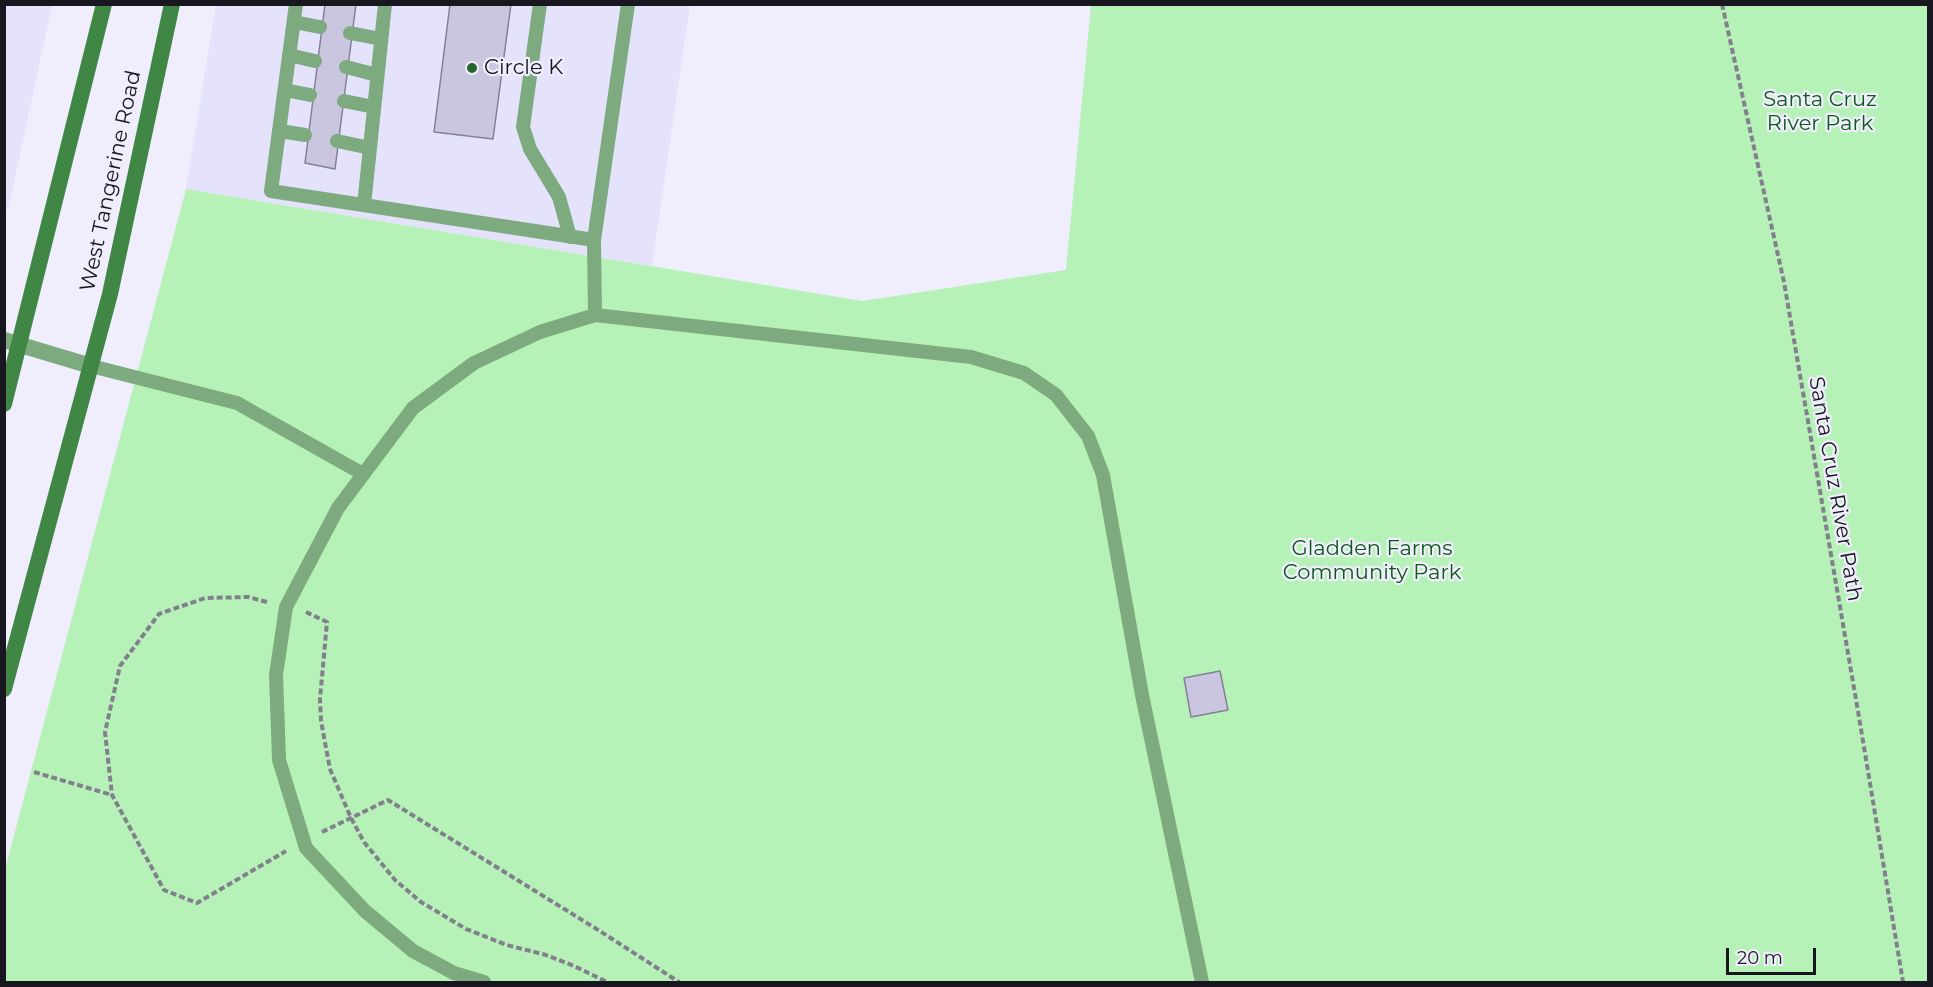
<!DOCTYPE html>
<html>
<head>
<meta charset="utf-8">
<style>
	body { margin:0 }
	#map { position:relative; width:1933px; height:987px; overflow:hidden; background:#f0eefd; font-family:Montserrat,sans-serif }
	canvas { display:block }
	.frame { position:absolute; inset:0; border:6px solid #18161f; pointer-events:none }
	.scale { position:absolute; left:1726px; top:948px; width:90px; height:27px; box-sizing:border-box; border:3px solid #18161f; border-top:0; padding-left:8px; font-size:18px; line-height:21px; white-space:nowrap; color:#18161f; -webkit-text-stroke:4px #f0eefd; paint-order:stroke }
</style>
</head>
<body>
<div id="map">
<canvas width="1933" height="987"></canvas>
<div class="frame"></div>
<div class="scale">20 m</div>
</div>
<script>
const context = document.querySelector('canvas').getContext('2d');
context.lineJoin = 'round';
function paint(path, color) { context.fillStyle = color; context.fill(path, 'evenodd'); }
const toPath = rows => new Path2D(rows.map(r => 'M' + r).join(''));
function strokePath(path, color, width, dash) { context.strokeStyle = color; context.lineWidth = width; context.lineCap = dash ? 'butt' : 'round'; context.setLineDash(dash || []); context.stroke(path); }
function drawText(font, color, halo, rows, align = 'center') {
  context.font = font + ' Montserrat,sans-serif'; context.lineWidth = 4.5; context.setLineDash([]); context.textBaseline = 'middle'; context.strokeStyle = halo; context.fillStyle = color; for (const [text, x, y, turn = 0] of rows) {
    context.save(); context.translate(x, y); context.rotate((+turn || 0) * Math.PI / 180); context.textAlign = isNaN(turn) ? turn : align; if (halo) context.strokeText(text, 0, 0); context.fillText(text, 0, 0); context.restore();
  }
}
paint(toPath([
	[5,4,52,5,12,192,5,216],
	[216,5,690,5,652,266,186,189]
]), '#e5e2fc');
paint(toPath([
	[1091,5,1928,5,1928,982,5,982,5,869,186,189,862,301,1066,270]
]), '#b6f2b7');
const building = toPath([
	[325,4,356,4,335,169,305,163,325,4],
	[450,4,511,4,493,139,434,132,450,4],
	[1220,671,1228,710,1191,717,1184,678,1220,671]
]);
paint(building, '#cac6df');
strokePath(building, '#838097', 1.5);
strokePath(toPath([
	[1722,4,1784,282,1859,717,1903,982],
	[267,602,248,597,205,598,159,614,120,666,105,732,112,795,164,890,197,903,286,851],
	[306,612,327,622,320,699,321,721,330,769,351,818,364,842,395,880,421,902,466,929,507,945,546,955,574,966,607,982],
	[34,772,112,795],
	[322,832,388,800,595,928,679,982]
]), '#82808c', 4, [6, 3]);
strokePath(toPath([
	[296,4,271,191,594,240],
	[540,4,523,127,530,149,559,197,570,237],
	[294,22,320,27],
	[350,33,381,39],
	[289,55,315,61],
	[346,67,377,75],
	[285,90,310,95],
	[344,101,374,107],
	[280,131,305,135],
	[337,141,370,148],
	[364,205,385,4],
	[595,315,594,240,628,4],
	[91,366,237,403,363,474],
	[484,982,454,973,413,951,365,911,306,848,279,760,276,675,286,607,338,508,413,408,474,363,540,332,595,315,971,357,1024,373,1056,395,1088,436,1103,475,1142,695,1202,982]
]), '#7daa7e', 14);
strokePath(toPath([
	[4,340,91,366]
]), '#7daa7e', 16);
strokePath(toPath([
	[4,404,104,4],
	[4,689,110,294,172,4]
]), '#408746', 16);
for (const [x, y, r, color] of [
	[472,68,6,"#28662e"]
]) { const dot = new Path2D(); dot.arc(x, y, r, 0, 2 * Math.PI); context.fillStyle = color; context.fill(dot); strokePath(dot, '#f0eefd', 2); }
drawText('21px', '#18161f', '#f0eefd', [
	["Circle K",484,68]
], 'left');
drawText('21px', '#0d581a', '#f0eefd', [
	["Santa Cruz",1820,100],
	["River Park",1820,124],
	["Gladden Farms",1372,549],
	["Community Park",1372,573]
]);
drawText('21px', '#18161f', '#f0eefd', [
	["West Tangerine Road",111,181,-78],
	["Santa Cruz River Path",1835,489,80]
]);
</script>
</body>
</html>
